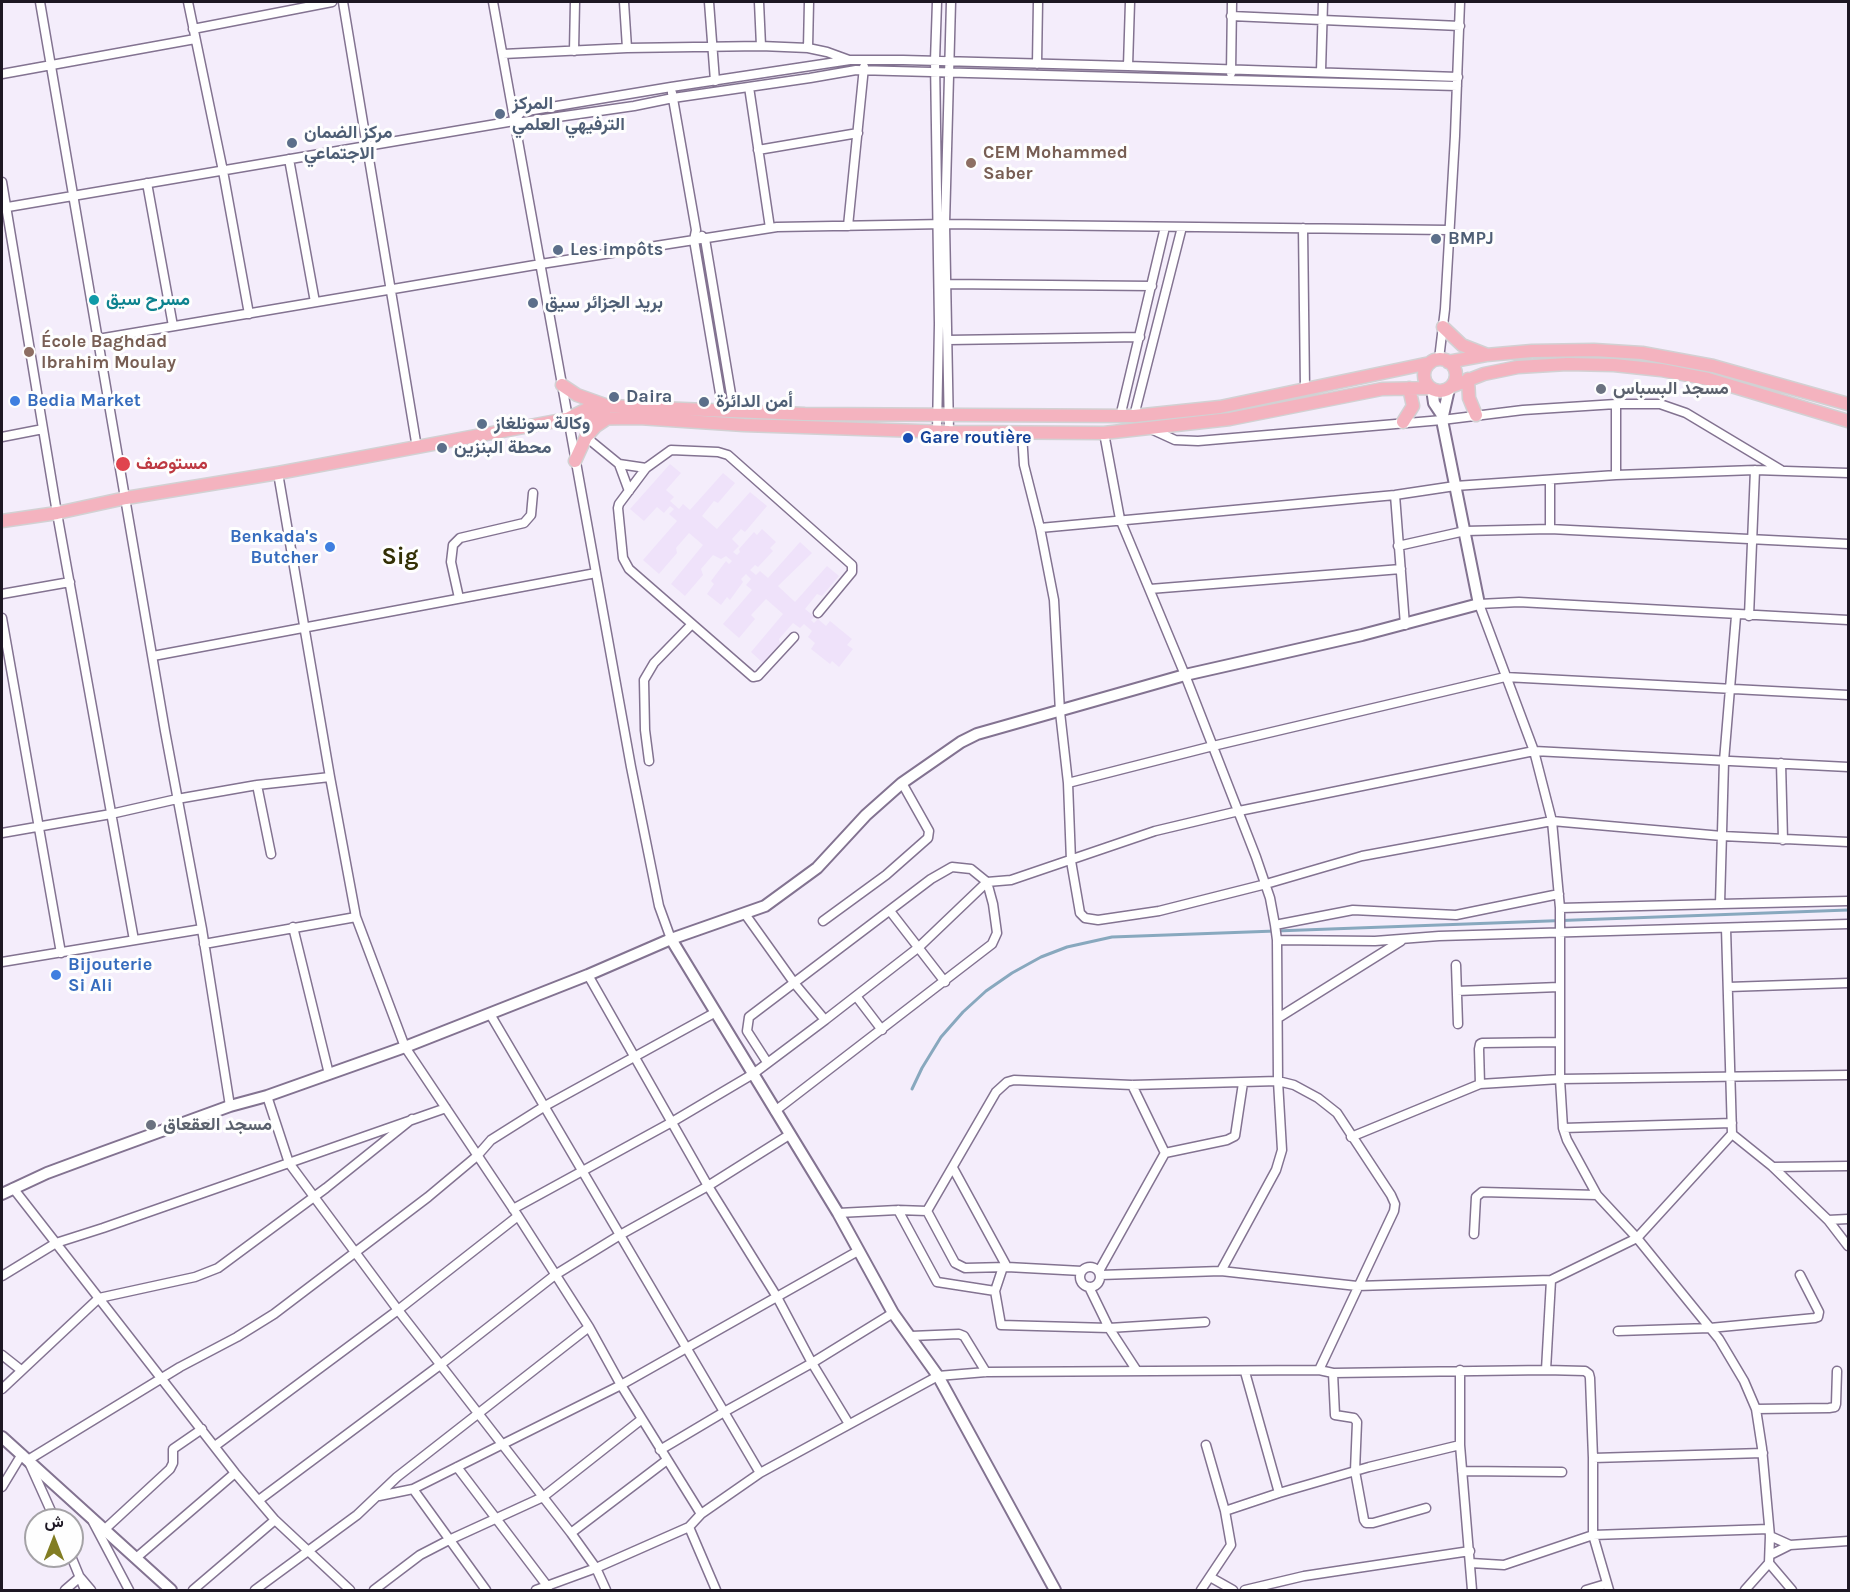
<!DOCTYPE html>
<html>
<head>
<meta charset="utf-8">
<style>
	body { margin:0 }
	#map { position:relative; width:1850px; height:1592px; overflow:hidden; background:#f4edfb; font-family:Karla,Vazirmatn,sans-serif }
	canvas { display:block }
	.frame { position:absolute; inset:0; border:3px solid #1d1723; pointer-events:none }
	.north { position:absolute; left:24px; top:1508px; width:60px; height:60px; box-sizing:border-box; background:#fefefe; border:2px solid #a4a2a6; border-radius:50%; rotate:0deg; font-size:16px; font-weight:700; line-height:24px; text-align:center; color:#1d1723 }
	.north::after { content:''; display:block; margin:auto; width:21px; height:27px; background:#827d23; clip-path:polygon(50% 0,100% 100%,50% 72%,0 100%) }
</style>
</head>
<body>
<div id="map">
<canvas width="1850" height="1592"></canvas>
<div class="frame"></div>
<div class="north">ش</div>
</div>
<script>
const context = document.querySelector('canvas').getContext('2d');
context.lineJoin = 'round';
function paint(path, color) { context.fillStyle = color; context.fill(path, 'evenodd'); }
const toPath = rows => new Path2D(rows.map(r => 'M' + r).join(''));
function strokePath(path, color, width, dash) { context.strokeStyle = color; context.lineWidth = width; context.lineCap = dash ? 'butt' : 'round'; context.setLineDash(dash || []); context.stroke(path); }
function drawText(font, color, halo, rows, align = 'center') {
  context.font = font + ' Karla,Vazirmatn,sans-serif'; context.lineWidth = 6; context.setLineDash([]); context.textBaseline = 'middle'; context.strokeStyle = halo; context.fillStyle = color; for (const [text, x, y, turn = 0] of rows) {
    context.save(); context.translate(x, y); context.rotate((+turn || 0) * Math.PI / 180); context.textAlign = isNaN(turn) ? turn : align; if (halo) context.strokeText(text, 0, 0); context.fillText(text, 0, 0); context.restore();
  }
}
paint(toPath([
	[670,464,681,473,666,490,674,497,670,501,679,509,683,504,690,510,723,473,735,483,718,503,714,501,702,516,717,529,750,492,767,506,745,532,741,529,732,539,739,546,733,552,737,555,740,552,739,549,754,532,757,535,762,529,776,542,770,548,773,551,758,567,755,565,750,570,756,575,760,571,768,578,800,542,812,553,778,586,795,602,827,566,839,576,822,596,817,594,805,609,815,617,811,620,814,623,818,619,826,626,830,621,852,639,847,645,853,649,839,667,832,661,830,664,811,649,815,643,808,637,812,631,804,624,800,628,793,623,779,639,780,644,763,663,751,652,783,614,766,599,751,615,755,619,739,638,723,624,752,590,746,585,751,579,746,574,741,579,743,582,730,600,727,597,721,605,707,594,714,584,711,581,726,561,729,564,732,561,726,556,721,559,713,555,701,569,703,575,685,596,671,584,703,545,689,533,676,548,677,553,659,574,643,560,677,521,669,514,674,509,670,506,664,513,657,507,644,521,630,509]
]), '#efe2fa');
strokePath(toPath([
	[912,1089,922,1068,941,1037,963,1012,986,991,1012,973,1041,957,1067,947,1112,937,1848,910]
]), '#88a8be', 3);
const street = toPath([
	[40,2,165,731,202,929,230,1106],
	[188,2,223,171,249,314],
	[343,2,417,448],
	[493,2,631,767,659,906,671,939],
	[624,2,627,48],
	[709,2,715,81],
	[759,2,761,46],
	[1231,16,1460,26],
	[193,29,332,2],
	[808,48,809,2],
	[574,51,575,2],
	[503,54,627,48,761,46,808,48,827,52,849,60],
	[1037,64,1038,2],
	[1128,66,1130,2],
	[1321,71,1323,2],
	[1231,73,1232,2],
	[2,74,195,39],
	[749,87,770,228],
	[672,93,696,230,694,240,723,411],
	[514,121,521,112,671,87,850,60,903,60,1128,66,1458,77],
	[758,150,858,133],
	[289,159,315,302],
	[2,182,57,513,134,940],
	[147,183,173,326],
	[2,208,514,121,523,122,634,106,673,98,810,78,856,70,1457,86],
	[848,226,864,67],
	[1303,228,1305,389],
	[702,236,705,239,734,412],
	[947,284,1152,286],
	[98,339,541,264,777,227,945,224,1449,230],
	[948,340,1140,337],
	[1439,359,1445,309,1455,136,1460,2],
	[1134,416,1182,227],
	[1120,417,1165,227],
	[1151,429,1175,440,1198,441,1442,420,1523,410,1616,404,1660,404,1686,413,1781,470],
	[937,431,939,324,935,61,937,2],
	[949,432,945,224,951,2],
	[1104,433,1120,519,1185,675,1256,857,1270,898,1275,925,1277,940,1278,1081,1282,1150,1276,1170,1221,1271],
	[1022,434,1024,465,1040,528,1054,600,1060,712,1068,783,1071,861,1080,913,1085,918,1098,920,1159,911,1266,884,1362,856,1552,821,1722,836,1848,842],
	[2,437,43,429],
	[586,437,619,464,646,468],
	[619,464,629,491],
	[278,473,330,777,356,917,405,1047,518,1216,589,1327,621,1385,701,1514],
	[1616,475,1616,404],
	[1395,495,1405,625],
	[1040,528,1395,495,1455,486,1616,475,1755,470,1848,473],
	[1550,529,1550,480],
	[1398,546,1465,531,1550,529,1848,544],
	[1150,589,1401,569],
	[2,594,70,582],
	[459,598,451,562,453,545,460,538,524,523,531,515,533,493],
	[1736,616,1724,761,1720,904,1848,901],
	[1749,616,1755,470],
	[2,618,61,953],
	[794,637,758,676,753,677,629,569,623,558,618,508,619,504,646,468,671,450,718,452,728,455,852,565,852,572,818,613],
	[153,656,596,573],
	[649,761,645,730,644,680,654,663,692,624],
	[1781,763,1783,840],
	[1068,783,1213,746,1505,677,1848,695],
	[257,785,271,854],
	[2,833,111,814,177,799,257,785,330,777],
	[1560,908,1720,904],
	[890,911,945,982],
	[823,921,886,875,928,838,929,831,902,783],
	[1275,925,1353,910,1456,915,1559,894],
	[293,927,329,1074],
	[1277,940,1375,941,1439,936,1848,924],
	[204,944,356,917],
	[2,962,202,929],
	[1456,965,1458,1024],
	[588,975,708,1186,777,1297,812,1363,849,1424],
	[1728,987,1848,983],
	[1457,991,1559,987],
	[856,996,882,1030],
	[490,1014,760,1473],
	[1278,1018,1401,941],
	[767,1062,747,1031,749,1017,931,879,952,867,971,869,987,882,1011,880,1155,831,1239,811,1534,751,1848,767],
	[1480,1084,1479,1049,1480,1044,1482,1043,1560,1042],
	[267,1096,289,1163,398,1310,571,1533,596,1568,606,1590],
	[775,1111,992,944,997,933,993,904,987,882,919,947,825,1020],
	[1563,1128,1732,1123],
	[1732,1134,1773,1167,1828,1220,1848,1246],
	[1351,1137,1480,1084,1560,1079,1848,1075],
	[1165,1153,1227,1140,1235,1136,1243,1083],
	[1773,1167,1848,1166],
	[953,1168,1007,1267],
	[13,1188,235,1473,275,1520,350,1590],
	[513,1209,672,1122,753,1074,825,1020,795,984,745,914],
	[898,1210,937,1282,995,1291,1003,1267],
	[927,1211,996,1092,1007,1082,1014,1080,1132,1085,1278,1081,1294,1085,1318,1098,1337,1113,1391,1195,1395,1204,1394,1211,1319,1370],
	[838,1213,898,1210,927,1211,955,1263,965,1268,1007,1267,1082,1271],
	[1828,1220,1848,1219],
	[1474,1234,1476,1197,1482,1192,1597,1195],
	'1080 1277a10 10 0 1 1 20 0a10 10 0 1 1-20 0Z',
	[1099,1271,1165,1153,1132,1085],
	[1100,1275,1221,1271,1357,1286,1551,1280,1637,1238,1732,1134,1726,928],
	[2,1276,56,1243,103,1228,446,1108],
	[1089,1287,1109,1328,1137,1371],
	[995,1291,1001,1325,1109,1328,1205,1322],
	[1618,1331,1710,1328,1815,1318,1818,1317,1819,1312,1800,1275],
	[911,1336,959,1334,964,1336,986,1372],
	[2,1355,21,1370],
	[1460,1370,1460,1445,1472,1590],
	[1546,1370,1551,1280],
	[1245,1372,1279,1493],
	[1333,1373,1335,1415,1354,1418,1357,1422,1355,1471,1364,1520,1366,1523,1373,1523,1426,1508],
	[2,1389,99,1298,195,1277,218,1268,326,1188,412,1119],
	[1756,1409,1829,1408,1835,1407,1836,1404,1837,1371],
	[1206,1445,1225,1511],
	[215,1446,398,1310,518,1216],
	[660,1450,724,1412,812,1363,893,1313],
	[1593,1458,1763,1453],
	[457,1467,548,1587],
	[1462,1471,1562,1472],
	[2,1487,22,1454],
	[413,1489,486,1590],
	[379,1496,413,1489,621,1385,858,1251],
	[259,1500,440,1365,555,1275,620,1235,708,1186,789,1135],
	[55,1520,28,1460,180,1367,237,1337,274,1314,428,1197,477,1156,491,1140,545,1106,716,1012],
	[93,1522,129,1590],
	[689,1527,716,1590],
	[104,1530,170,1469,173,1463,173,1449,202,1429],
	[571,1533,667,1460],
	[1770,1536,1790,1545,1848,1541],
	[1770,1555,1790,1545],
	[71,1556,85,1590],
	[136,1558,235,1473],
	[1471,1563,1504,1565,1593,1535,1769,1529],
	[1769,1563,1792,1590],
	[1210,1577,1233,1590],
	[65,1590,80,1577,91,1590],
	[193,1590,275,1520],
	[255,1590,357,1515,397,1477,589,1327],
	[374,1590,420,1555,449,1540,543,1497,642,1419],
	[536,1590,596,1568,689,1527,701,1514,760,1473,938,1376,986,1372,1319,1370,1333,1373,1546,1370,1585,1371,1589,1374,1590,1378,1593,1458,1593,1535,1609,1590],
	[1201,1590,1231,1545,1225,1511,1279,1493,1369,1467,1460,1445],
	[1245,1590,1304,1576,1470,1551],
	[1586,1590,1606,1584],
	[1745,1590,1769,1563,1770,1536,1762,1448,1756,1409,1744,1381,1719,1339,1637,1238,1597,1195,1567,1140,1563,1128,1560,1079,1560,908,1552,821,1534,751,1479,604,1519,602,1848,620]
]);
const secondary = toPath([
	[1432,389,1434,403,1442,415],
	[671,939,838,1213,893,1313,938,1376,1055,1590],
	[2,1194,47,1173,101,1153,230,1106,267,1096,405,1047,588,975,671,939,765,906,817,868,866,815,902,783,961,742,977,734,1185,675,1362,635,1479,604,1442,420,1449,389],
	[2,1437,171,1590]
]);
const primary = toPath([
	[1443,327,1462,345,1485,354],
	'1424 375a16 16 0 1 1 32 0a16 16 0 1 1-32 0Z',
	[1448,362,1486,355,1532,351,1594,350,1642,353,1713,366,1848,404],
	[1468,379,1469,398,1476,415],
	[562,385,577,395,605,405],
	[1453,386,1484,374,1518,367,1567,364,1614,365,1661,370,1708,379,1848,421],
	[569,418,585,410,609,406,805,414,1134,416,1220,407,1430,363],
	[1403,422,1413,406,1409,388],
	[575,461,586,437,596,426,608,418],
	[2,521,57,513,126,498,278,473,567,419,639,418,744,425,949,432,1104,433,1230,419,1382,389,1431,388]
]);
strokePath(street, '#837391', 11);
strokePath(secondary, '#837391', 14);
strokePath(primary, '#d2d1d3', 15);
strokePath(street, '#fff', 8);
strokePath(secondary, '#fff', 10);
strokePath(primary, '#f4b3bf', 12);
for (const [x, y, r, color] of [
	[500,114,6,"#5c6f8a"],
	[292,143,6,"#5c6f8a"],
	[971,163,6,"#8d6e63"],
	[1436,239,6,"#5c6f8a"],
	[558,250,6,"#5c6f8a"],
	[94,300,6,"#0f9aa8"],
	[533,303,6,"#5c6f8a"],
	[29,352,6,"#8d6e63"],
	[1601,389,6,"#6b7280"],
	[614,397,6,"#5c6f8a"],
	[15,401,6,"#3f7fe0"],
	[704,402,6,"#5c6f8a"],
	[482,424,6,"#5c6f8a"],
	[908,438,6,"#1a4fb4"],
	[442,448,6,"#5c6f8a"],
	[123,464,8,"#e0444e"],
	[330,547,6,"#3f7fe0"],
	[56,975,6,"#3f7fe0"],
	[151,1125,6,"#6b7280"]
]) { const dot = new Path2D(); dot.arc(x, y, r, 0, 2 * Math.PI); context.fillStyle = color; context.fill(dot); strokePath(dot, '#fefefe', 2); }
drawText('bold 18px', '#4e5e75', '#fefefe', [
	["المركز",512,104],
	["الترفيهي العلمي",512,125],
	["مركز الضمان",304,133],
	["الاجتماعي",304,154],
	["BMPJ",1448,239],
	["Les impôts",570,250],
	["بريد الجزائر سيق",545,303],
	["Daira",626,397],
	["أمن الدائرة",716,402],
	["وكالة سونلغاز",494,424],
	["محطة البنزين",454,448]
], 'left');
drawText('bold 18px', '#785e54', '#fefefe', [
	["CEM Mohammed",983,153],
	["Saber",983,174],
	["École Baghdad",41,342],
	["Ibrahim Moulay",41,363]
], 'left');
drawText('bold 18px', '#0d838f', '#fefefe', [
	["مسرح سيق",106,300]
], 'left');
drawText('bold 18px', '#5b616d', '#fefefe', [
	["مسجد البسباس",1613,389],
	["مسجد العقعاق",163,1125]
], 'left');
drawText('bold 18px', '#366cbe', '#fefefe', [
	["Bedia Market",27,401],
	["Benkada's",318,537,"right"],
	["Butcher",318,558,"right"],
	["Bijouterie",68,965],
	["Si Ali",68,986]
], 'left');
drawText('bold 18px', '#164399', '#fefefe', [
	["Gare routière",920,438]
], 'left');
drawText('bold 18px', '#be3a42', '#fefefe', [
	["مستوصف",136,464]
], 'left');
drawText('bold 24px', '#333005', '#fefefe', [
	["Sig",400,557]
]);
</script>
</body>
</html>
